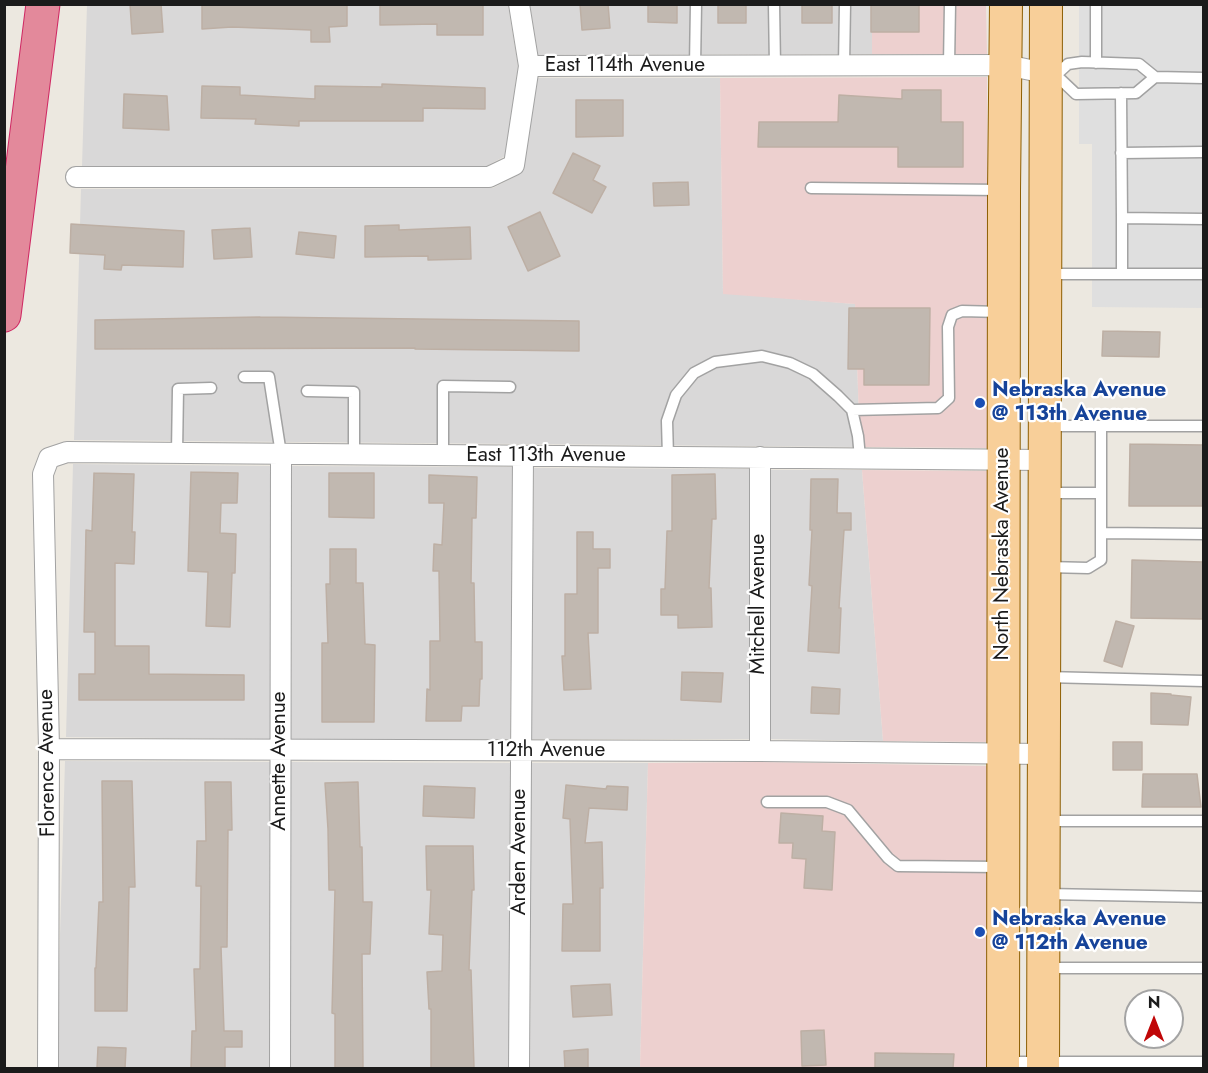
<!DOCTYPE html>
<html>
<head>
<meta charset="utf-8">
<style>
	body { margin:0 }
	#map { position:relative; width:1208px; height:1073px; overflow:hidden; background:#ece8e0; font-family:Jost,sans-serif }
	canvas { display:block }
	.frame { position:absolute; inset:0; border:6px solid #1b1b1b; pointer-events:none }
	.north { position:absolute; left:1124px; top:989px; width:60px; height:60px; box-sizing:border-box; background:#fff; border:2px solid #a4a4a4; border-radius:50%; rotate:0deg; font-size:16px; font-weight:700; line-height:24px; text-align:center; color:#1b1b1b }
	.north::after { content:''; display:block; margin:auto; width:21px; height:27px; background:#c00607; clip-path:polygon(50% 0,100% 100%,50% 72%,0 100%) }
</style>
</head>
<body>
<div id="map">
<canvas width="1208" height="1073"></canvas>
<div class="frame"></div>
<div class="north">N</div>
</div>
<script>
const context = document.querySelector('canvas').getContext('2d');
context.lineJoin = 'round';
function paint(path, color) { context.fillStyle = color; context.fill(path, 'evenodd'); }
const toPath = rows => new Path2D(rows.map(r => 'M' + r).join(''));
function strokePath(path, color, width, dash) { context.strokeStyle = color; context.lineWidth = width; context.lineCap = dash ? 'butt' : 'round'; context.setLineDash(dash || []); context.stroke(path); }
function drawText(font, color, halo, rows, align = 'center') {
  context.font = font + ' Jost,sans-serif'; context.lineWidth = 4.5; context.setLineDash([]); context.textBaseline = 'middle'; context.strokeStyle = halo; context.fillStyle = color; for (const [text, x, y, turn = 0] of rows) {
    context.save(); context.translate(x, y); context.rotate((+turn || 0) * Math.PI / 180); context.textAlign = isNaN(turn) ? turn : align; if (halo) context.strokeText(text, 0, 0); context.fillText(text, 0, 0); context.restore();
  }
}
paint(toPath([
	[87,5,508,5,518,66,505,156,487,166,82,166],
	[530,5,872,5,872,54,538,55],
	[538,78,720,78,723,293,855,304,860,447,74,440,81,189,493,188,518,175,524,166],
	[73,464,271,466,270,739,66,737],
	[292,466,513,467,510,739,291,739],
	[534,468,749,469,749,739,531,739],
	[770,470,862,470,883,741,770,739],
	[65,761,270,762,269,1068,59,1068,59,970],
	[291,762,510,763,509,1068,290,1068],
	[531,763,648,763,640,1068,530,1068]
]), '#d9d8d8');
paint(toPath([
	[872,5,986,5,987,54,872,54],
	[987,77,989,448,860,447,855,304,723,294,720,78],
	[862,470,989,471,989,742,883,741],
	[760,762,989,766,988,1068,640,1068,648,763]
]), '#edd0cf');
paint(toPath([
	[1079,5,1203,5,1203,308,1092,307,1092,144,1079,144]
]), '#dfdfdf');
const building = toPath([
	[130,4,161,4,163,32,132,34,130,4],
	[202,4,347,4,347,26,329,27,330,42,311,42,311,30,232,27,202,29,202,4],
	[380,4,483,4,483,35,437,35,437,24,380,25,380,4],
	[580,4,608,4,610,28,582,30,580,4],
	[648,4,677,4,677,23,648,22,648,4],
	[718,4,746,4,746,23,718,23,718,4],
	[802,4,832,4,832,23,802,23,802,4],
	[871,4,919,4,919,32,871,32,871,4],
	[382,84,485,88,485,109,423,108,423,121,299,121,299,126,255,124,256,119,201,118,202,86,240,87,240,95,315,99,315,86,382,87,382,84],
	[902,90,941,90,941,122,963,122,963,167,898,167,898,147,758,147,759,122,838,122,839,95,902,99,902,90],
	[124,94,167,96,169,130,123,128,124,94],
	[576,100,623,100,623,136,576,137,576,100],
	[573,153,600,166,593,180,606,187,592,213,553,193,573,153],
	[688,182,689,205,654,206,653,183,688,182],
	[540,212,560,256,528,271,508,227,540,212],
	[71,224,184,231,183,267,122,265,121,270,104,269,105,255,70,253,71,224],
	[399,225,399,230,470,227,471,259,428,260,428,256,365,257,365,226,399,225],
	[250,228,252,257,214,259,212,230,250,228],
	[299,232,336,236,334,258,296,254,299,232],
	[849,308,930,308,929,385,864,385,864,369,848,369,849,308],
	[260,317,579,321,579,351,415,349,415,348,95,349,95,320,260,317],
	[1103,331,1160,332,1159,357,1102,356,1103,331],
	[1130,444,1203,445,1203,506,1129,506,1130,444],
	[191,472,238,473,237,503,221,503,220,533,236,534,235,573,232,573,230,627,206,626,208,572,188,571,191,472],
	[94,473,134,474,132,532,135,532,134,564,115,563,115,646,149,646,149,674,244,675,244,700,79,700,79,674,95,674,95,632,84,632,86,530,92,531,94,473],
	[329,473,374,473,374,518,329,517,329,473],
	[715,474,716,519,712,519,709,588,711,588,712,627,678,628,678,615,661,615,661,589,665,589,667,531,672,531,672,475,715,474],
	[429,475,477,477,476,518,472,518,471,583,474,583,475,642,482,642,482,679,480,679,479,706,462,706,461,721,426,721,427,689,430,690,430,641,440,641,439,571,433,571,434,544,442,545,444,503,429,503,429,475],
	[811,479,838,479,837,513,851,513,851,530,844,530,839,608,841,608,839,653,808,651,812,586,809,585,812,530,810,530,811,479],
	[577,532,593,532,593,549,610,549,610,568,598,568,598,633,588,633,591,689,564,690,562,656,565,656,565,594,577,594,577,532],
	[330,549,356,549,356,583,363,583,365,644,375,645,374,722,322,722,322,643,328,643,326,584,330,584,330,549],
	[1132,560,1203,562,1203,619,1131,618,1132,560],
	[1116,621,1134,626,1122,667,1104,661,1116,621],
	[682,672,723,673,721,702,681,700,682,672],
	[812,687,840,689,839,714,811,713,812,687],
	[1151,693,1171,694,1171,695,1191,697,1188,725,1151,724,1151,693],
	[1113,742,1142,742,1142,770,1113,770,1113,742],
	[1143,774,1197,774,1201,807,1142,807,1143,774],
	[102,781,132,781,135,887,129,887,127,1011,95,1011,95,968,96,968,99,902,103,902,102,781],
	[205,782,231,782,232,830,228,830,227,947,221,947,224,1031,242,1031,242,1047,225,1047,225,1068,191,1068,192,1031,196,1031,194,969,200,969,201,886,196,886,197,841,206,841,205,782],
	[358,782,360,847,362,847,363,902,372,902,370,954,362,954,363,1068,335,1068,335,1014,332,1013,335,890,329,890,328,829,325,783,358,782],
	[566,785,606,789,607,786,628,787,627,810,589,808,585,843,602,842,603,888,600,888,600,951,562,951,563,904,573,904,570,819,563,818,566,785],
	[424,786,475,788,474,818,423,816,424,786],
	[781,813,823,816,822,831,835,832,832,890,804,888,806,859,792,858,793,843,779,843,781,813],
	[426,846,473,846,474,890,472,890,469,970,471,970,474,1068,431,1068,431,1009,429,1009,427,972,442,971,443,935,429,934,431,890,427,890,426,846],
	[610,984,612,1015,573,1017,571,986,610,984],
	[824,1030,826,1065,802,1066,801,1031,824,1030],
	[98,1047,126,1048,125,1068,97,1068,98,1047],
	[588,1049,588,1068,565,1068,564,1051,588,1049],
	[875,1053,954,1054,953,1068,875,1068,875,1053]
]);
paint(building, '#c1b8b0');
strokePath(building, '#bdafa4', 1.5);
const service = toPath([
	[774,4,775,66],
	[1096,63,1096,4],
	[949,65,950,4],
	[695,66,696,4],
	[844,66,845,4],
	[1051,74,1056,75,1076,94,1136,93,1155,77],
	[1056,75,1068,64,1082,62,1139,64,1155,77,1204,78],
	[1121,93,1122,218],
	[1121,153,1204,152],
	[811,188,1001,190],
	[1048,274,1204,274],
	[1122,274,1122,218,1204,219],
	[244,377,269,377,281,454],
	[307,391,354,392,354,454],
	[852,410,938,408,949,398,948,327,952,315,962,311,1001,312],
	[1047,426,1204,426],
	[1101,426,1101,493],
	[177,453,178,389,211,388],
	[443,455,443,386,510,387],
	[668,457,667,421,676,395,694,373,715,362,762,356,790,363,813,374,838,396,852,410,858,436,860,458],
	[1047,493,1101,493,1101,560,1088,568,1047,567],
	[1101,533,1204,534],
	[1046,677,1204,681],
	[767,802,827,802,848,810,888,858,898,866,999,867],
	[1045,821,1204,821],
	[1046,894,1204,897],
	[1046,968,1204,968],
	[1006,1062,1204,1062]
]);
const minor = toPath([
	[529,66,1006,65,1045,73],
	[76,177,489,177,514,165,529,66,519,4],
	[760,457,760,751],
	[49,749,760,751,1043,754],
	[48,1068,49,749,43,474,49,458,67,452,1044,460],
	[280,1068,281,454],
	[519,1068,523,456]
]);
const primary = toPath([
	[1003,1068,1004,191,1006,4],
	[1043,1068,1046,4]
]);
const motorway = toPath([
	[4,315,43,4]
]);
strokePath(service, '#a2a2a2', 13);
strokePath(minor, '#a2a2a2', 22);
strokePath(primary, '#8d5f04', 34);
strokePath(motorway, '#cf2863', 35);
strokePath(service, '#fff', 10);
strokePath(minor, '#fff', 20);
strokePath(primary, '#f8cf99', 32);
strokePath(motorway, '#e3899b', 33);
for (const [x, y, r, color] of [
	[980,403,6,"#1a4fb4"],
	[980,932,6,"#1a4fb4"]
]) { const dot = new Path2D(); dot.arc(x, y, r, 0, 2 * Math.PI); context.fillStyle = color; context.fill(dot); strokePath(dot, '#fff', 2); }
drawText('21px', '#1b1b1b', '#fff', [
	["East 114th Avenue",625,66],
	["East 113th Avenue",546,456],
	["North Nebraska Avenue",1003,554,-90],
	["Mitchell Avenue",759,604,-90],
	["112th Avenue",546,751],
	["Annette Avenue",280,761,-90],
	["Florence Avenue",48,763,-91],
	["Arden Avenue",520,852,-90]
]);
drawText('bold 21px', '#164399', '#fff', [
	["Nebraska Avenue",992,391],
	["@ 113th Avenue",992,415],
	["Nebraska Avenue",992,920],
	["@ 112th Avenue",992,944]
], 'left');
</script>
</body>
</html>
